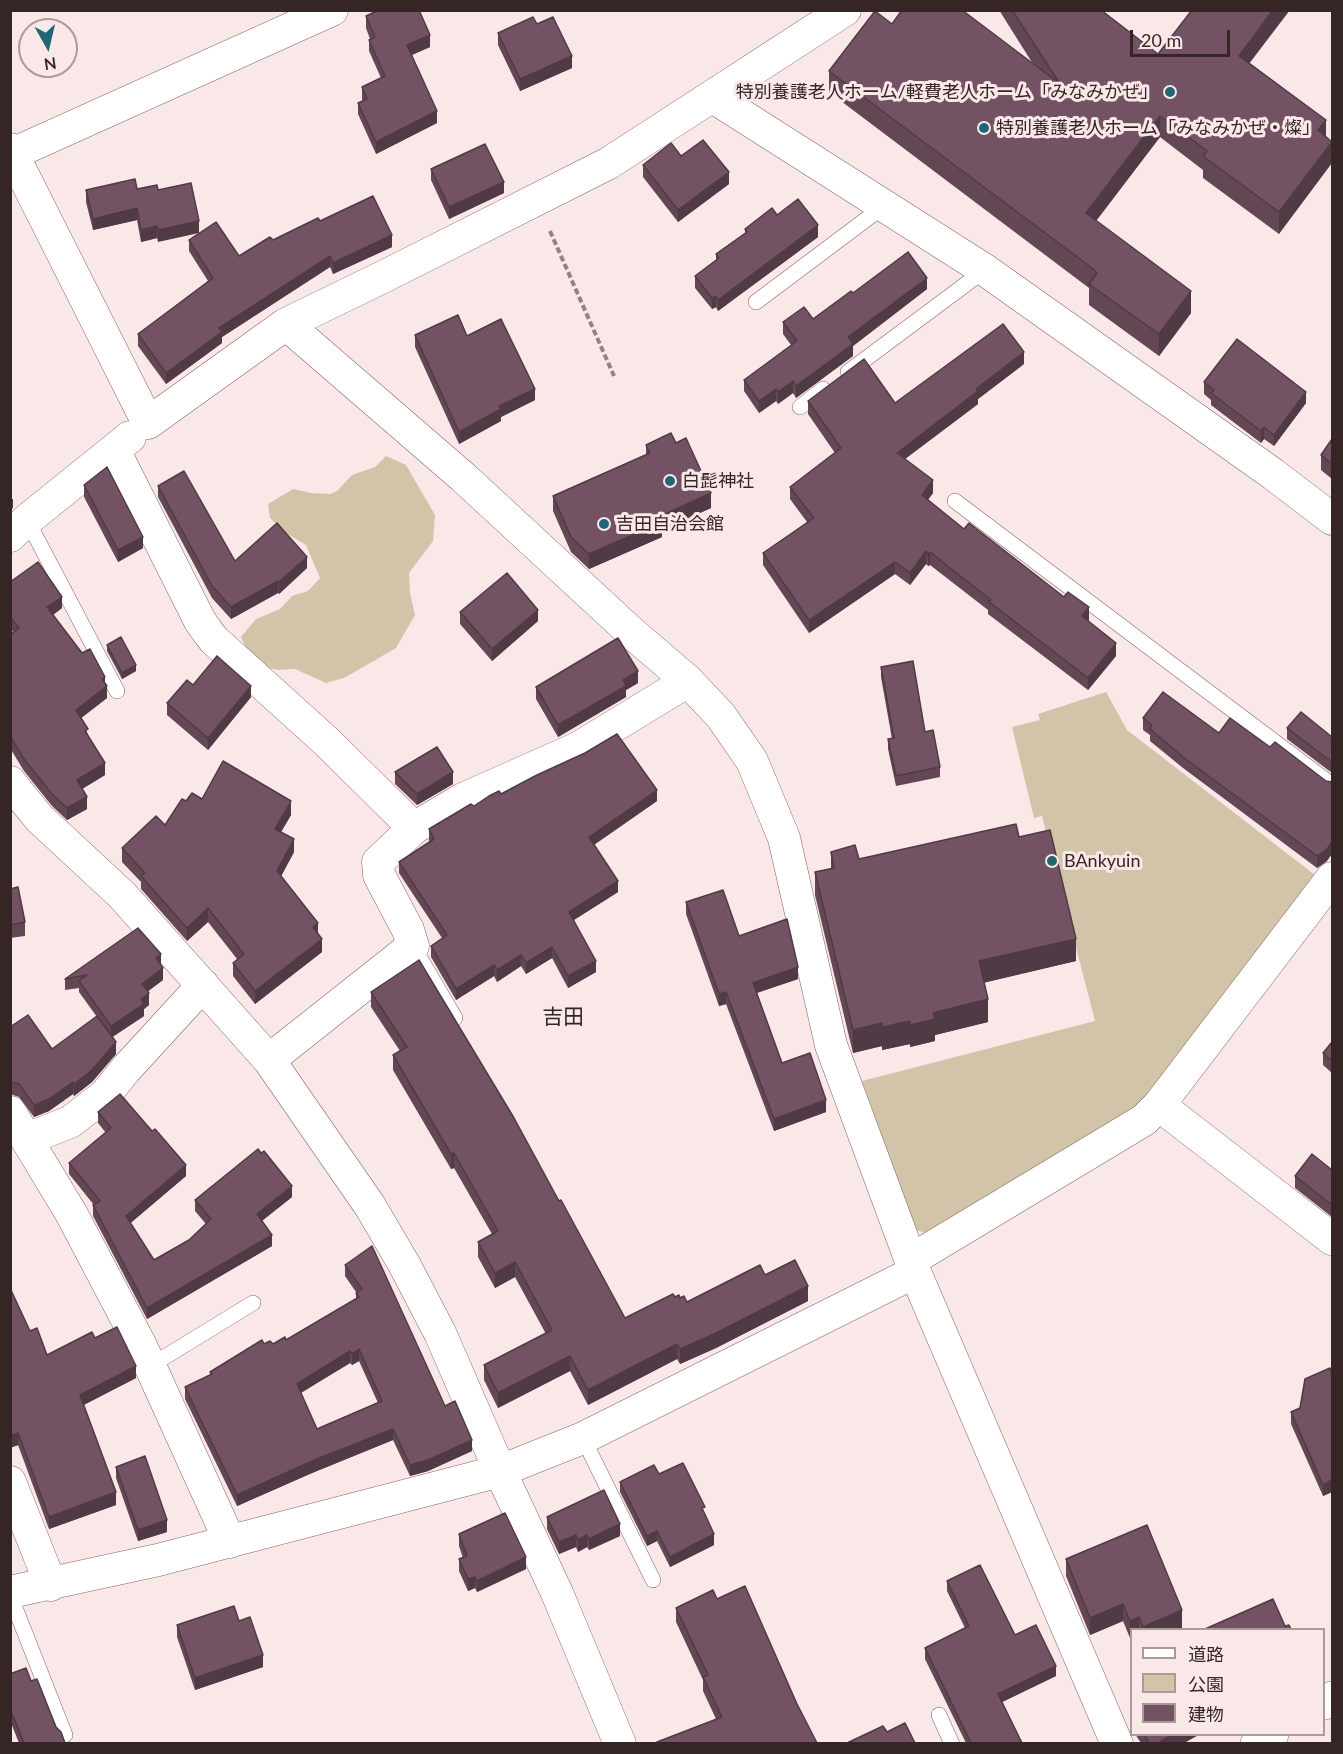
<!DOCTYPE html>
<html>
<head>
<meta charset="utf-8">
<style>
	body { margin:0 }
	#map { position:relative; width:1343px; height:1754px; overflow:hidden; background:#fae8e8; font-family:Lato,"Noto Sans JP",sans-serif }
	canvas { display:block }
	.frame { position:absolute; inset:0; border:12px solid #352524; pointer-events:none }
	.legend { position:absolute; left:1130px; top:1628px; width:195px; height:108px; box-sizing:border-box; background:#fae8e8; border:2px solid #ab9a9a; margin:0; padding:8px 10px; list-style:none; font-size:18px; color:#352524 }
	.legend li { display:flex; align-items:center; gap:12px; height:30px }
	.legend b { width:30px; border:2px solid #ab9a9a }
	.north { position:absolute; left:18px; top:18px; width:60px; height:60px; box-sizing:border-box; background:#fae8e8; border:2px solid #ab9a9a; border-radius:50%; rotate:172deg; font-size:16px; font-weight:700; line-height:24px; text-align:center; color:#352524 }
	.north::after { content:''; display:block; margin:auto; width:21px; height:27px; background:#216677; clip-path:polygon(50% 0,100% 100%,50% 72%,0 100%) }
	.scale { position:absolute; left:1130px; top:30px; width:100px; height:27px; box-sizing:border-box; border:3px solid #352524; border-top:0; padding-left:8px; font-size:18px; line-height:21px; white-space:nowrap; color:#352524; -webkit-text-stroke:4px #fae8e8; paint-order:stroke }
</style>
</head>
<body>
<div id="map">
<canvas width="1343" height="1754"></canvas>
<div class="frame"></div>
<ul class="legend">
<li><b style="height:8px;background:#fff"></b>道路</li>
<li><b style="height:16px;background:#d1c4a8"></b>公園</li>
<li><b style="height:16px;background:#735363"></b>建物</li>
</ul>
<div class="north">N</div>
<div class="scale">20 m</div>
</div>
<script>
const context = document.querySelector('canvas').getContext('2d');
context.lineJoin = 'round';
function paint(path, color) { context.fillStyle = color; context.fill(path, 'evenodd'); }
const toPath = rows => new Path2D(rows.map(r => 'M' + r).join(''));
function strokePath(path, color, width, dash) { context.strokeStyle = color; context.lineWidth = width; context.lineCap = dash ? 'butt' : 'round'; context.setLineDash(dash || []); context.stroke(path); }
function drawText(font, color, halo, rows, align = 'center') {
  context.font = font + ' Lato,"Noto Sans JP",sans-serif'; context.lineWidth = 6; context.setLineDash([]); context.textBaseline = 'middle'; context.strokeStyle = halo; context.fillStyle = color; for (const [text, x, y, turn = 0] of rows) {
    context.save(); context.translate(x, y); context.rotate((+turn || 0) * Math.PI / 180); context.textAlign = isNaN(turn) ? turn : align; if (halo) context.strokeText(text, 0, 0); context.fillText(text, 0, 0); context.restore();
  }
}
paint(toPath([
	[386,456,406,465,435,515,433,541,409,573,410,593,415,615,396,648,344,678,326,683,295,669,278,670,265,667,248,652,241,637,256,619,280,609,292,596,308,591,320,578,306,545,283,531,270,518,268,504,293,489,311,493,330,494,337,491,352,475,375,467],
	[1106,692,1127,730,1315,875,1138,1108,929,1234,916,1230,862,1081,1095,1021,1042,816,1034,818,1012,727,1040,720,1038,714]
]), '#d1c4a8');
const service = toPath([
	[756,302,884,206],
	[848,372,985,270],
	[800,407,823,389],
	[955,501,1332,785],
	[27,520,117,691],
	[413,946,455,1018],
	[150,1366,253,1303],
	[583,1438,653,1580],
	[10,1595,65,1735],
	[939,1715,952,1744]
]);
const minor = toPath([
	[713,97,985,270,1273,474,1332,519],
	[10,149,148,423,286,324,385,276,609,163,845,10],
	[10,155,332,10],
	[286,324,463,477,632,633,688,681,721,716,752,761,784,838,831,1045,915,1272,1117,1744],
	[114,450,200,621,207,631,214,640,327,742,414,828],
	[10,536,27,520,130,437],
	[10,782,39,818,122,895,269,1060,370,1206,404,1264,440,1333,500,1471,557,1593,620,1744],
	[269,1060,413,946,408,930,379,875,378,862,414,828,463,799,578,748,688,681],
	[1159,1105,1332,1239],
	[10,1112,71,1213,142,1348,230,1542],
	[27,1139,70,1122,105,1095,126,1069,203,985],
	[911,1260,1144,1120,1159,1105,1332,878],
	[10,1482,51,1585],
	[10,1592,158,1560,500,1471,583,1438,915,1272]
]);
const secondary = toPath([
	[1324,1703,1332,1698],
	[1257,1744,1272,1734]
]);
strokePath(service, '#896463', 16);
strokePath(minor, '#896463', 33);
strokePath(secondary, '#896463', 34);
strokePath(toPath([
	[550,231,614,376]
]), '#948382', 4, [6, 3]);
strokePath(service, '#fff', 15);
strokePath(minor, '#fff', 32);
strokePath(secondary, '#fff', 33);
paint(toPath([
	[999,10,1101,10,1158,54,1250,63,1326,120,1279,234,1203,178,1203,170,1160,137,1096,221,1191,313,1159,356,1089,305,1089,288,829,92,829,71,892,24,1033,64],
	[366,16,430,47,412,55,437,123,376,154,358,114,358,103,363,101,362,99,362,87,381,78,369,51,369,40,370,39,366,28],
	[537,24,572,68,520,91,498,45,498,33],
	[681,156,729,184,678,222,643,177,643,165],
	[431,169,504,193,449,219,431,180],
	[191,183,158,242,157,238,141,242,137,220,93,230,86,202,86,190,137,189,158,190],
	[777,215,818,237,718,311,716,307,712,309,695,288,695,276,716,261,716,254,745,233,745,229],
	[320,221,392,247,333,274,330,267,222,337,222,343,166,384,138,346,138,334,208,281,189,251,189,240,239,256,273,240],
	[927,289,853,346,853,356,796,398,793,393,778,404,776,401,759,413,744,391,744,380,791,345,783,334,783,322,813,319,853,293],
	[415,335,467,336,535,400,501,417,501,421,459,444,415,347],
	[1024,364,978,399,978,404,905,459,933,493,928,500,964,529,1089,620,1088,621,1116,656,1088,690,988,614,988,610,930,565,928,566,926,564,910,585,895,574,809,633,763,565,763,553,807,522,790,499,790,487,835,453,808,414,808,401,895,403],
	[1204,382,1306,403,1274,446,1264,439,1261,443,1211,405,1211,400,1204,394],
	[1332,439,1332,479,1321,470,1321,455],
	[676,443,711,508,662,530,662,537,589,569,571,552,553,511,553,496,646,455,646,445],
	[84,485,143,548,118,562,84,497],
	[158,486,235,561,307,568,279,594,278,593,231,619,212,598,158,497],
	[10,582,62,608,53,615,105,683,107,698,81,718,105,775,82,789,87,809,67,820,52,806,24,771,10,748,10,635,13,632,10,628],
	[460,612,538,621,492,661,460,624],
	[107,645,136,671,122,679,107,651],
	[881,667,925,732,940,767,940,777,896,786,888,749,888,739,892,739,881,677],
	[638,683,626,690,626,697,558,737,536,699,536,687],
	[193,685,251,697,208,750,167,715,167,703],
	[1143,718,1219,733,1270,747,1326,781,1327,861,1317,868,1183,768,1150,741,1150,735,1143,730],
	[1287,728,1332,737,1332,773,1287,739],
	[395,772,453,784,417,805,395,784],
	[501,794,657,801,594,845,618,892,574,920,596,972,568,988,552,958,526,974,521,966,497,982,494,976,456,1000,431,957,431,946,442,938,399,873,399,862,430,842,429,840,429,829,474,806],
	[202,799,291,815,281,832,294,852,281,876,318,933,322,952,255,1004,233,976,233,963,237,959,208,922,187,941,141,889,141,882,122,862,122,848,165,825,186,801],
	[831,852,859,859,1076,961,984,982,988,1022,935,1035,935,1041,910,1047,910,1044,882,1050,882,1046,853,1053,815,895,815,872,831,869],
	[10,889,25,921,25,936,10,938],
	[686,902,739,936,798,979,757,993,782,1063,826,1112,774,1131,726,1004,719,1006,686,914],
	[138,928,161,965,163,980,147,991,149,1005,144,1009,144,1016,112,1037,116,1054,92,1082,74,1096,73,1094,49,1111,34,1117,19,1097,10,1094,10,1027,52,1049,97,1017,79,992,79,988,65,990,65,979],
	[371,992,559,1201,625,1318,675,1297,680,1298,687,1302,765,1275,808,1301,716,1348,680,1364,677,1359,588,1405,570,1371,498,1408,484,1380,484,1365,546,1334,515,1277,495,1288,478,1257,478,1242,492,1234,454,1168,451,1169,393,1070,393,1055,400,1051,371,1007],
	[1332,1042,1332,1073,1323,1065,1323,1053],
	[98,1112,186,1176,130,1223,154,1260,189,1240,206,1224,195,1211,195,1200,292,1197,261,1221,272,1246,147,1319,93,1216,93,1205,94,1205,69,1174,69,1163,106,1133,98,1123],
	[1332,1170,1332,1217,1295,1188,1295,1176],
	[345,1265,445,1406,472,1451,428,1471,410,1476,393,1440,312,1473,237,1506,185,1399,185,1387,210,1375,210,1372,264,1344,273,1344,286,1340,356,1299,356,1292,345,1276],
	[359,1361,378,1403,317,1429,301,1393,350,1363,352,1365],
	[30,1331,47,1355,95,1338,136,1378,83,1405,116,1505,49,1529,18,1445,10,1448],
	[1332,1375,1332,1492,1323,1496,1291,1424,1291,1412,1300,1408],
	[116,1467,167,1532,138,1541,116,1478],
	[659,1474,705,1515,714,1545,670,1567,657,1541,647,1546,620,1492,620,1482],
	[547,1517,620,1536,589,1550,587,1547,578,1552,576,1547,559,1554,547,1529],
	[459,1534,526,1569,477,1592,475,1588,468,1591,459,1571,459,1559,463,1558,459,1546],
	[1066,1559,1182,1628,1177,1629,1131,1629,1130,1638,1123,1621,1090,1635,1066,1576],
	[947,1581,1015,1635,1056,1676,1002,1702,1022,1743,966,1743,925,1659,925,1648,965,1628,947,1591],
	[717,1599,797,1704,716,1719,703,1691,703,1680,676,1622,676,1608],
	[239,1621,263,1667,195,1690,177,1637,177,1625],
	[10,1674,31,1681,65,1743,19,1743,11,1723],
	[1131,1709,1131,1728,1130,1725,1130,1710],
	[1135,1734,1200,1734,1184,1743,1141,1743]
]), '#634755');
paint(toPath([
	[1273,10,1290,10,1239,77,1239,56],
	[430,35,430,47,407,57,407,45],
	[572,56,572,68,520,91,520,79],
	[437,111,437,123,376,154,376,142],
	[1160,116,1160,137,1086,234,1086,213],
	[1326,120,1326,141,1318,130],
	[1332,142,1332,163,1279,234,1279,212],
	[729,172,729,184,678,222,678,210],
	[504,182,504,193,449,219,449,207],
	[137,208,137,220,93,230,93,219],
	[199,221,199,233,158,242,158,230],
	[818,225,818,237,718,311,718,300],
	[157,226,157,238,141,242,141,230],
	[392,235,392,247,333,274,333,263],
	[330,256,330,267,222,337,222,343,166,384,166,373,219,328],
	[927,278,927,289,853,346,853,356,796,398,796,386,848,337],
	[1191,291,1191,313,1159,356,1159,334],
	[716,296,716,307,712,309,712,298],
	[1024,352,1024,364,978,399,978,404,897,465,897,453,976,389],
	[793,381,793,393,778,404,778,392],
	[535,389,535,400,501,417,501,421,459,444,459,432,499,406],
	[776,389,776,401,759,413,759,401],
	[1306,392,1306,403,1274,446,1274,435],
	[1264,427,1264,439,1261,443,1261,431],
	[933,480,933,493,922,507,922,495],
	[711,493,711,508,662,530,662,537,589,569,589,554,659,517],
	[13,499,13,508,10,510,10,500],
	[143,537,143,548,118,562,118,550],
	[926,551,926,564,910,585,910,573],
	[930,552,930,565,928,566,928,554],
	[307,557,307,568,279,594,279,582],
	[895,562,895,574,809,633,809,620],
	[278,581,278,593,231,619,231,607],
	[62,597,62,608,47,619,47,607],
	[1089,607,1089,620,1082,629,1082,616],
	[538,610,538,621,492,661,492,649],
	[1116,643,1116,656,1088,690,1088,678],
	[136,665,136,671,122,679,122,673],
	[638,671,638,683,626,690,626,697,558,737,558,725,623,680],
	[105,677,105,688,107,686,107,698,76,722,76,710,102,679],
	[251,686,251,697,208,750,208,738],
	[105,763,105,775,77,792,77,780],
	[453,772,453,784,417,805,417,794],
	[657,790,657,801,589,848,589,837],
	[87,797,87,809,67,820,67,808],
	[291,801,291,815,275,842,275,829],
	[294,839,294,852,277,884,277,871],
	[1332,842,1332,854,1327,861,1317,868,1317,856],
	[618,881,618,892,569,923,569,912],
	[208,908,208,922,187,941,187,928],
	[318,923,318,936,313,927],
	[322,939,322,952,255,1004,255,991],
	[1076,939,1076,961,979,984,979,961],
	[552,947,552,958,526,974,526,963],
	[161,954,161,966,156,958],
	[521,955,521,966,497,982,497,970],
	[596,961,596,972,568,988,568,976],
	[494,965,494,976,456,1000,456,989],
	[798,967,798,979,753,994,753,983],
	[163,968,163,980,142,996,142,984],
	[726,992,726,1004,719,1006,719,994],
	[149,993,149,1005,144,1009,144,1016,111,1038,111,1026,141,999],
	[988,999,988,1022,935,1035,935,1041,910,1047,910,1025,933,1013],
	[910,1021,910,1044,882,1050,882,1027],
	[882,1023,882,1046,853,1053,853,1030],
	[116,1042,116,1054,92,1082,74,1096,74,1084],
	[73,1082,73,1094,49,1111,34,1117,34,1105],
	[826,1100,826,1112,774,1131,774,1119],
	[454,1153,454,1168,451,1169,451,1154],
	[186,1165,186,1176,126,1227,126,1216],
	[292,1186,292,1197,257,1225,257,1214],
	[272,1235,272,1246,147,1319,147,1308],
	[515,1262,515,1277,495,1288,495,1273],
	[808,1286,808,1301,716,1348,680,1364,680,1349],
	[677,1344,677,1359,588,1405,588,1390],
	[359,1349,359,1361,352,1365,352,1354],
	[350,1351,350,1363,297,1395,297,1384],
	[570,1356,570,1371,498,1408,498,1393],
	[136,1366,136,1378,80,1407,80,1395],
	[393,1429,393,1440,312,1473,237,1506,237,1495,312,1461],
	[18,1433,18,1445,10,1448,10,1436],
	[472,1440,472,1451,428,1471,410,1476,410,1465],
	[1332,1480,1332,1492,1323,1496,1323,1485],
	[116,1492,116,1505,49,1529,49,1517],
	[167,1520,167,1532,138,1541,138,1530],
	[620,1524,620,1536,589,1550,589,1539],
	[657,1531,657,1541,647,1546,647,1536],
	[714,1534,714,1545,670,1567,670,1557],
	[576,1535,576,1547,559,1554,559,1542],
	[587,1535,587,1547,578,1552,578,1540],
	[526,1557,526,1569,477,1592,477,1581],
	[475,1577,475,1588,468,1591,468,1579],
	[1123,1604,1123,1621,1090,1635,1090,1618],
	[1182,1610,1182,1628,1177,1629,1143,1629,1143,1627],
	[1139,1617,1139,1629,1131,1629,1131,1638,1130,1638,1130,1621],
	[263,1655,263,1667,195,1690,195,1678],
	[1056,1666,1056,1676,998,1704,998,1694],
	[1173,1734,1200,1734,1184,1743,1158,1743]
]), '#503a45');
const building = toPath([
	[379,10,419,10,430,35,407,45,437,111,376,142,358,103,367,99,362,87,385,76,369,40,375,37,366,16,379,10],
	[902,10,962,10,1060,84,1012,10,1101,10,1158,54,1192,10,1273,10,1239,56,1326,120,1318,130,1332,142,1279,212,1203,156,1207,151,1160,116,1086,213,1191,291,1159,334,1089,284,1097,273,1092,268,829,71,875,11,892,24,902,10],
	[533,17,537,24,553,17,572,56,520,79,498,33,533,17],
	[703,140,729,172,678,210,643,165,671,143,681,156,703,140],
	[485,144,504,182,449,207,431,169,485,144],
	[135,179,137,189,157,185,158,190,191,183,199,221,158,230,157,226,141,230,137,208,93,219,86,190,135,179],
	[373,196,392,235,333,263,330,256,219,328,222,332,166,373,138,334,213,278,189,240,216,222,239,256,270,237,273,240,318,218,320,221,373,196],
	[798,199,818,225,718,300,716,296,712,298,695,276,719,258,716,254,747,232,745,229,772,208,777,215,798,199],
	[908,252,927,278,848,337,853,344,796,386,793,381,778,392,776,389,759,401,744,380,797,341,783,322,804,307,813,319,851,291,853,293,908,252],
	[458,315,467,336,501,319,535,389,499,406,501,409,459,432,415,335,458,315],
	[1003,324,1024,352,976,389,978,391,897,453,933,480,922,495,964,529,969,523,1064,597,1068,592,1089,607,1082,616,1116,643,1088,678,988,601,991,600,930,552,928,554,926,551,910,573,895,562,809,620,763,553,814,518,790,487,841,448,808,401,864,359,895,403,1003,324],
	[1237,339,1306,392,1274,435,1264,427,1261,431,1211,393,1214,390,1204,382,1237,339],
	[671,433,676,443,686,438,711,493,659,517,662,522,589,554,571,537,553,496,650,453,646,445,671,433],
	[1332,439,1332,464,1321,455,1332,439],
	[107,467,143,537,118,550,84,485,107,467],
	[184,471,235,561,277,523,307,557,279,582,278,581,231,607,212,586,158,486,184,471],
	[38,562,62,597,47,607,82,653,90,649,105,677,102,679,107,686,76,710,88,729,85,731,105,763,77,780,87,797,67,808,52,794,24,759,10,736,10,635,19,628,10,617,10,582,38,562],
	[507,573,538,610,492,649,460,612,507,573],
	[121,637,136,665,122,673,107,645,121,637],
	[618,638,638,671,623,680,626,686,558,725,536,687,618,638],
	[217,656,251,686,208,738,167,703,187,680,193,685,217,656],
	[913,661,925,732,933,730,940,767,896,776,888,739,894,738,881,667,913,661],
	[1163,692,1219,733,1230,718,1270,747,1275,742,1326,781,1332,782,1332,842,1327,849,1317,856,1183,757,1150,729,1152,725,1143,718,1163,692],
	[1301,712,1332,737,1332,762,1287,728,1301,712],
	[617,734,657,790,589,837,618,881,569,912,596,961,568,976,552,947,526,963,521,955,497,970,494,965,456,989,431,946,447,935,399,862,434,839,429,829,471,804,474,806,489,796,499,791,501,794,537,775,585,753,617,734],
	[437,747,453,772,417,794,395,772,437,747],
	[223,761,291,801,275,829,294,839,277,871,318,923,313,927,322,939,255,991,233,963,244,954,208,908,187,928,141,876,145,873,122,848,156,816,165,825,182,799,186,801,192,793,202,799,223,761],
	[1016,824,1019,837,1050,830,1076,939,979,961,988,999,933,1013,935,1019,910,1025,910,1021,882,1027,882,1023,853,1030,815,872,834,868,831,852,855,845,859,859,1016,824],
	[18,887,25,922,10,925,10,889,18,887],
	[723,890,739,936,787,919,798,967,753,983,782,1063,810,1053,826,1100,774,1119,726,992,719,994,686,902,723,890],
	[138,928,161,954,156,958,163,968,142,984,149,993,141,999,144,1004,111,1026,79,981,87,975,65,979,138,928],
	[419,960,514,1118,559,1201,561,1200,625,1318,673,1294,675,1297,679,1295,680,1298,684,1296,687,1302,760,1265,765,1275,795,1260,808,1286,716,1333,680,1349,677,1344,588,1390,570,1356,498,1393,484,1365,552,1330,515,1262,495,1273,478,1242,498,1231,454,1153,451,1154,393,1055,407,1047,371,992,419,960],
	[28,1015,52,1049,97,1016,116,1042,92,1070,74,1084,73,1082,49,1099,34,1105,19,1084,10,1082,10,1027,28,1015],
	[1332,1042,1332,1061,1323,1053,1332,1042],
	[120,1094,152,1131,155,1129,186,1165,126,1216,154,1260,189,1240,211,1219,195,1200,258,1149,261,1153,264,1151,292,1186,257,1214,272,1235,147,1308,93,1205,100,1201,69,1163,111,1128,98,1112,120,1094],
	[1312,1154,1332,1170,1332,1205,1295,1176,1312,1154],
	[372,1246,445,1406,455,1401,472,1440,428,1460,410,1465,393,1429,312,1461,237,1495,185,1387,212,1374,210,1372,262,1340,264,1344,270,1341,273,1344,285,1337,286,1340,359,1297,356,1293,362,1289,345,1265,372,1246],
	[359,1349,382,1401,317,1429,297,1384,350,1351,352,1354,359,1349],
	[10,1288,30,1331,37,1328,47,1355,92,1332,95,1338,117,1327,136,1366,80,1395,116,1492,49,1517,18,1433,10,1436,10,1288],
	[1330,1368,1332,1375,1332,1480,1323,1485,1291,1412,1300,1408,1305,1379,1330,1368],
	[145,1456,167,1520,138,1530,116,1467,145,1456],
	[683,1463,705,1507,702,1508,714,1534,670,1557,657,1531,647,1536,620,1482,654,1465,659,1474,683,1463],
	[604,1490,620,1524,589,1539,587,1535,578,1540,576,1535,559,1542,547,1517,604,1490],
	[505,1513,526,1557,477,1581,475,1577,468,1579,459,1559,467,1556,459,1534,505,1513],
	[1147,1525,1182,1610,1143,1627,1139,1617,1130,1621,1123,1604,1090,1618,1066,1559,1147,1525],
	[980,1565,1015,1635,1036,1625,1056,1666,998,1694,1022,1743,971,1743,925,1648,969,1626,947,1581,980,1565],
	[745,1586,797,1704,817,1743,657,1743,657,1742,722,1717,703,1677,708,1675,676,1608,713,1590,717,1599,745,1586],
	[1273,1599,1285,1626,1289,1625,1291,1629,1205,1629,1273,1599],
	[234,1606,239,1621,250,1617,263,1655,195,1678,177,1625,234,1606],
	[26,1668,31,1681,37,1679,56,1727,61,1732,65,1743,24,1743,11,1711,10,1712,10,1674,26,1668],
	[905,1723,915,1743,847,1743,883,1726,887,1732,905,1723],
	[1144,1734,1173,1734,1158,1743,1149,1743,1144,1734]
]);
paint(building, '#735363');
strokePath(building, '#503a45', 1.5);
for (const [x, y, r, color] of [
	[1170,92,6,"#216677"],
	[984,128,6,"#216677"],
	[670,481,6,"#216677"],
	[604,524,6,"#216677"],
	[1052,861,6,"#216677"]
]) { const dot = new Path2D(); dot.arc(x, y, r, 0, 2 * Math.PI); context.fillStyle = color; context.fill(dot); strokePath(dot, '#fae8e8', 2); }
drawText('18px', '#352524', '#fae8e8', [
	["特別養護老人ホーム/軽費老人ホーム「みなみかぜ」",1158,92,"right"],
	["特別養護老人ホーム「みなみかぜ・燦」",996,128],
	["白髭神社",682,481],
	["吉田自治会館",616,524],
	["BAnkyuin",1064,861]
], 'left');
drawText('21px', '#352524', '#fae8e8', [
	["吉田",563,1017]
]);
</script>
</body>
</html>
